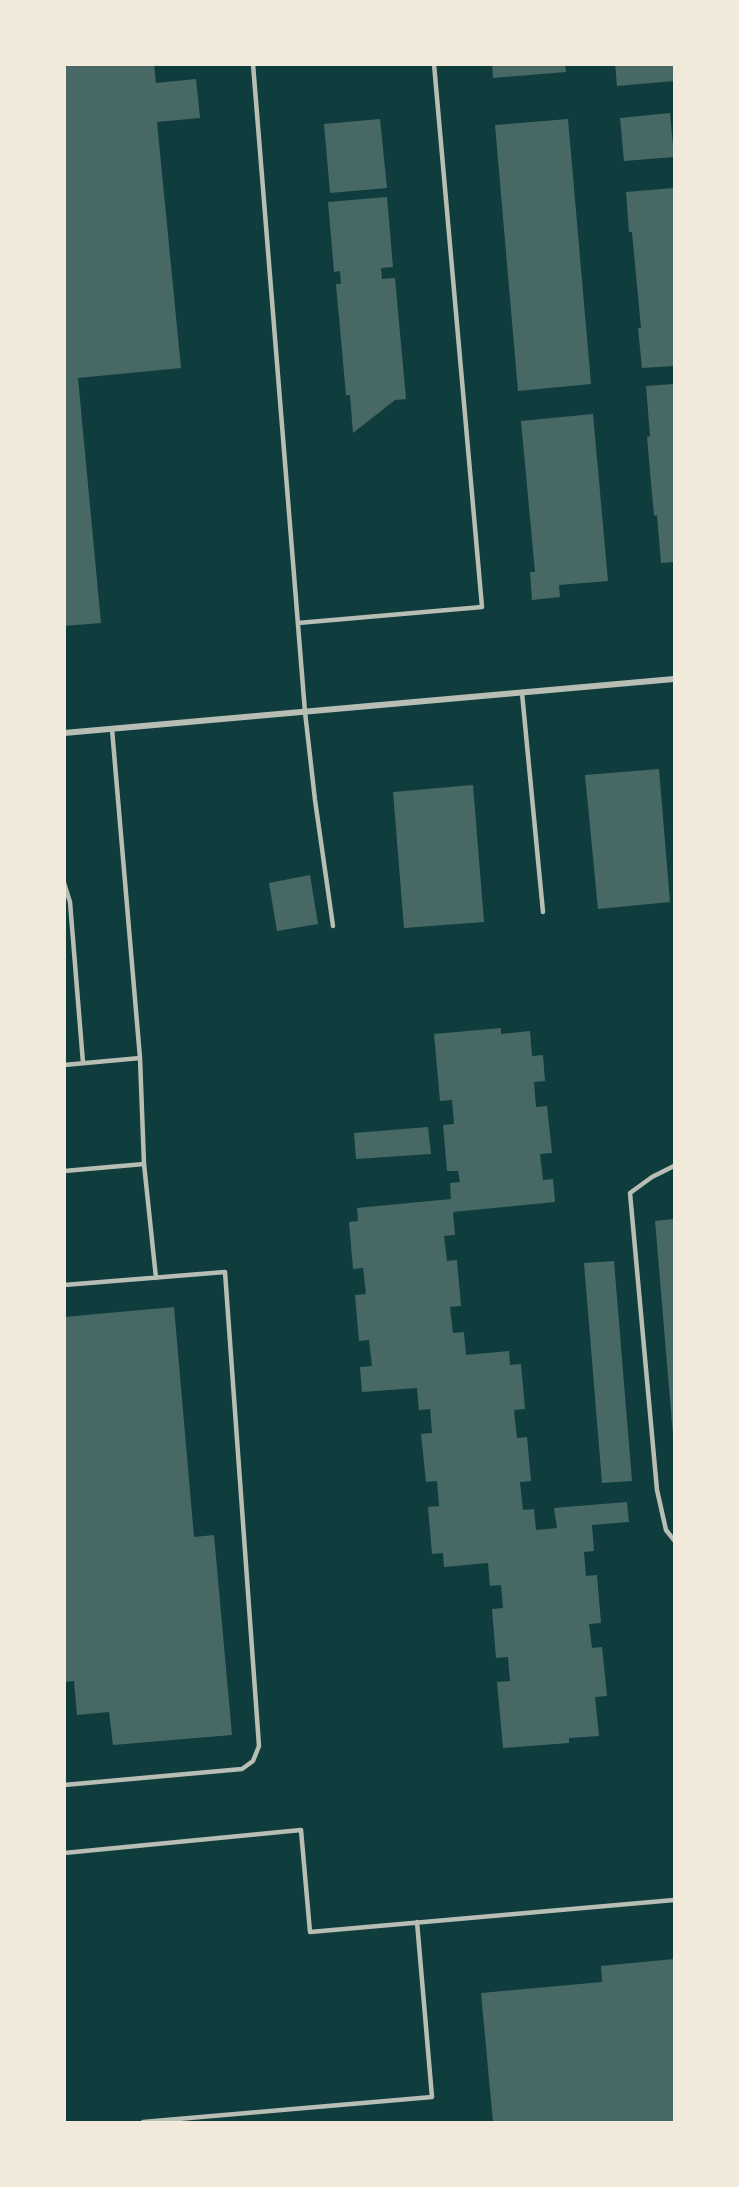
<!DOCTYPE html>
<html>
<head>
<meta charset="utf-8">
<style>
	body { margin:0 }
	#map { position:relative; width:739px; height:2187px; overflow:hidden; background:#0f3d3e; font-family:"Zilla Slab",serif }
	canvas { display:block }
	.frame { position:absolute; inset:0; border:66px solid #f1e9da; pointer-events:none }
</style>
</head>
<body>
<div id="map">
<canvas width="739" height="2187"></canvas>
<div class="frame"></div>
</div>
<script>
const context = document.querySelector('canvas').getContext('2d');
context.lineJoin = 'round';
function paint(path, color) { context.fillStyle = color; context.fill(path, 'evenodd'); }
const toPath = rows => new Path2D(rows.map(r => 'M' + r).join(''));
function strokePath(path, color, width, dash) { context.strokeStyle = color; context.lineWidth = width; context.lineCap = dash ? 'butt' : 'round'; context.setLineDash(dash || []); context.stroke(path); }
paint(toPath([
	[64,64,154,64,156,83,196,79,200,118,157,122,181,368,78,378,101,623,64,626],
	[492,64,565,64,566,72,493,78],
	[615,64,674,64,674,81,617,86],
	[670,113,674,157,624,161,620,118],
	[380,119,387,188,330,193,324,124],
	[568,119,591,384,518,391,495,125],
	[674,188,674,366,642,368,638,328,641,328,632,232,629,232,626,192],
	[387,197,393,267,381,268,382,279,395,278,406,399,395,400,353,433,350,395,346,395,336,284,341,284,340,271,334,272,328,202],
	[674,384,674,562,661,563,657,515,654,516,647,437,650,436,646,386],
	[593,414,608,581,559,585,560,597,532,600,530,572,535,572,521,421],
	[659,769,670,902,598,909,585,775],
	[473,785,484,922,404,928,393,792],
	[310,875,318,924,277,931,269,883],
	[501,1028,501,1034,530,1031,532,1056,543,1055,545,1081,534,1082,536,1107,547,1106,552,1153,540,1154,543,1180,553,1179,555,1202,453,1212,455,1235,444,1236,447,1261,457,1260,461,1306,450,1307,453,1333,464,1332,466,1355,509,1351,510,1365,521,1364,525,1409,514,1410,517,1438,527,1437,531,1481,520,1482,523,1510,534,1509,536,1530,557,1528,554,1508,627,1502,629,1522,592,1525,594,1551,584,1552,586,1576,597,1575,601,1623,589,1624,592,1648,602,1647,607,1696,595,1697,599,1736,569,1738,569,1743,503,1748,497,1682,510,1681,508,1657,496,1658,492,1609,503,1608,501,1585,490,1586,488,1563,444,1567,443,1553,432,1554,428,1507,439,1506,437,1481,426,1482,421,1434,432,1433,430,1409,419,1410,417,1388,362,1392,360,1367,372,1366,369,1340,359,1341,355,1295,366,1294,363,1268,353,1269,349,1222,358,1221,357,1208,451,1199,450,1183,460,1182,458,1171,447,1171,443,1125,454,1124,452,1100,440,1101,434,1034],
	[428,1127,431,1154,356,1159,354,1133],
	[674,1219,674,1434,673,1435,655,1221],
	[614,1261,632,1481,602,1483,584,1263],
	[174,1307,194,1537,214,1535,232,1735,113,1745,109,1712,77,1715,74,1681,64,1682,64,1317],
	[674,1959,674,2122,493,2122,481,1993,602,1982,601,1966]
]), '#486865');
strokePath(toPath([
	[253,64,305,712,315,800,333,926],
	[298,623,482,607,434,64],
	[522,693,543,912],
	[112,729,140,1058,144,1164,156,1278],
	[64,883,70,902,83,1063],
	[64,1065,140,1058],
	[674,1166,652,1177,630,1193,657,1490,666,1530,674,1540],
	[64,1171,144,1164],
	[64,1285,225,1272,259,1746,253,1761,242,1769,64,1785],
	[64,1853,301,1830,310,1932,674,1900],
	[143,2122,432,2097,417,1922]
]), '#b8beb3', 4.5);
strokePath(toPath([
	[64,733,674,679]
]), '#b8beb3', 6);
</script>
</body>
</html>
